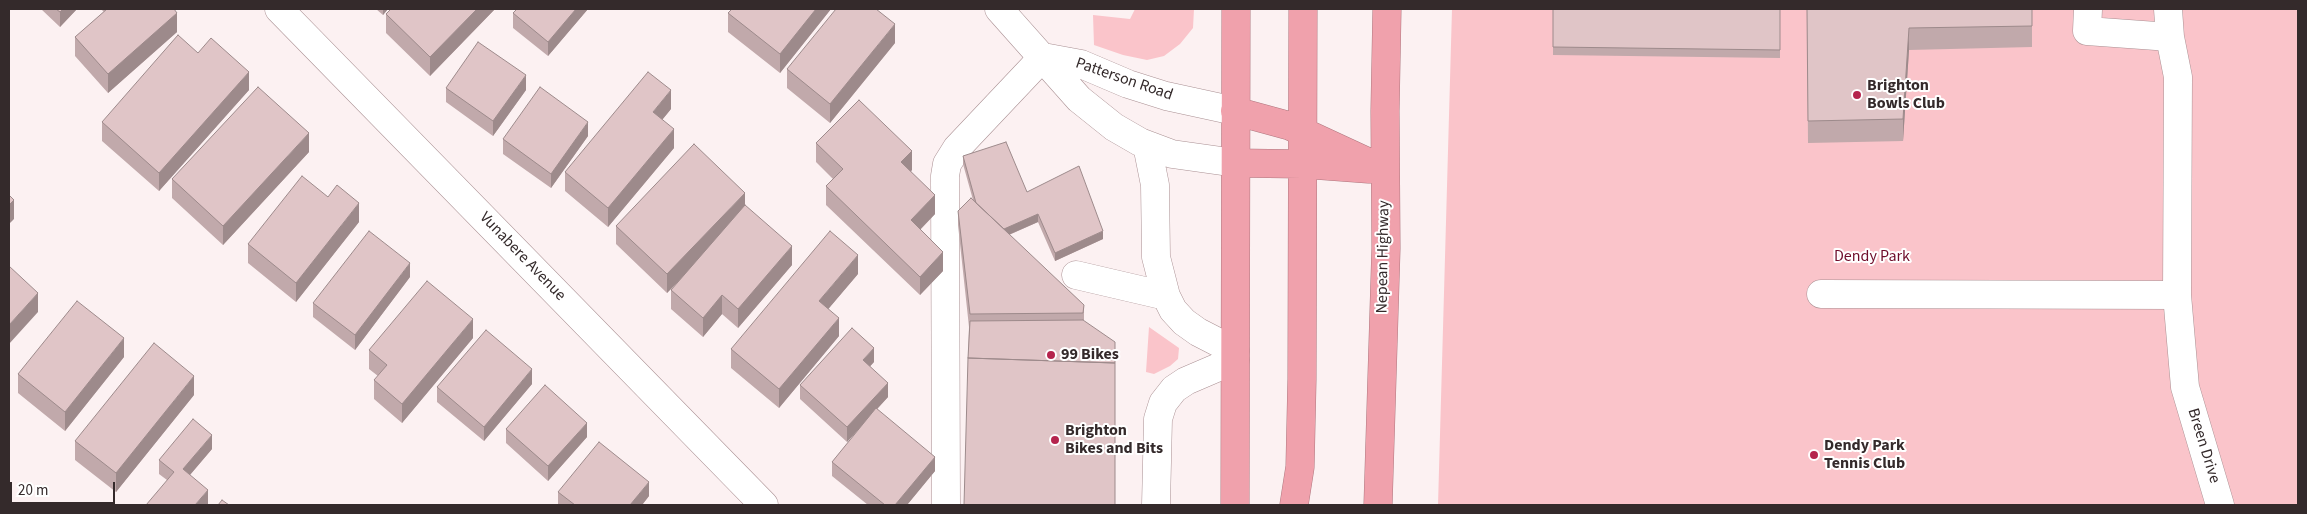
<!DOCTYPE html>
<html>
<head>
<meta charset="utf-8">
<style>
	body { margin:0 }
	#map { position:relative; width:2307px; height:514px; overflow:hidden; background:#fcf1f2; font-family:"Source Sans 3",sans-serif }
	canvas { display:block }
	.frame { position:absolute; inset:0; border:10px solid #342a2b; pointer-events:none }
	.scale { position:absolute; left:10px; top:482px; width:105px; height:22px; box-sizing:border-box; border:2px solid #342a2b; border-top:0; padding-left:6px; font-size:15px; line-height:18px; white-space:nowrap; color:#342a2b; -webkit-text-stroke:4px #fff; paint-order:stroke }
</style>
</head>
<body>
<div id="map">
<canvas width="2307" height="514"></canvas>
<div class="frame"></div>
<div class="scale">20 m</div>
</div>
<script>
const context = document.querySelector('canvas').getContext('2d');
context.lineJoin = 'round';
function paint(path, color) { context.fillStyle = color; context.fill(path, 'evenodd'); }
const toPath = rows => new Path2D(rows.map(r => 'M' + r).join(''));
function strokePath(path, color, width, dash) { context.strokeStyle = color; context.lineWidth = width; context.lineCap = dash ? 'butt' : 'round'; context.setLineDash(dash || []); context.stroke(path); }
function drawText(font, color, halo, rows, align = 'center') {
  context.font = font + ' "Source Sans 3",sans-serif'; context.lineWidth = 4; context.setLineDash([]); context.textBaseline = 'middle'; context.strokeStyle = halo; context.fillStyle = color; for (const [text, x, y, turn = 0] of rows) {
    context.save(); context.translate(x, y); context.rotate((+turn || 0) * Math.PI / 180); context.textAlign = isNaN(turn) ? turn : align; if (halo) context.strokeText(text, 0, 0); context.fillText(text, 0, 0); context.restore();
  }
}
paint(toPath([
	[1135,9,1194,9,1193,28,1180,44,1164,56,1147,60,1123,55,1094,45,1093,15,1130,19],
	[1452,9,2298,9,2298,505,1438,505],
	[1149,327,1179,348,1178,359,1170,366,1154,374,1146,372]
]), '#fac4ca');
const minor = toPath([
	[279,9,764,505],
	[999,9,1079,99,1114,127,1140,142,1172,154,1236,163],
	[2088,9,2087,31,2170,37],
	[2168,9,2170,37,2178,77,2177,295,2185,387,2220,505],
	[1043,57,1081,64,1128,84,1166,96,1235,111],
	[1147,145,1155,185,1156,257,1166,296,1173,310,1184,322,1198,332,1235,351],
	[1076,275,1166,296],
	[1821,294,2177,295],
	[946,505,945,176,947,164,957,148,1043,57],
	[1156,505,1158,419,1163,403,1174,389,1186,381,1235,360]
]);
const highway = toPath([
	[1235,111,1290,126,1385,170],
	[1236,163,1302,164,1369,169],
	[1235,505,1236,9],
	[1294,505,1300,467,1302,379,1303,9],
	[1378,505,1386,248,1385,111,1387,9]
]);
strokePath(minor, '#aa9093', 29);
strokePath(highway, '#ae777f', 29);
strokePath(minor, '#fff', 28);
strokePath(highway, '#f0a1ac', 28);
paint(toPath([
	[41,9,77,9,60,27],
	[101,9,174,9,177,32,108,93,75,56,75,37,104,12],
	[376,9,388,9,383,15],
	[495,9,430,76,386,33,386,14],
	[588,9,548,56,513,28,513,13],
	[831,9,780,73,728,32,728,13],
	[1553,9,1780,9,1780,58,1553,55],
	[1807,9,2032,9,2032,47,1909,50,1903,141,1808,143],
	[895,43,830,123,787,88,787,69],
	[198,53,249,90,159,191,102,141,102,122],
	[446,88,526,90,493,136,446,102],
	[671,109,662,120,674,148,608,227,565,191,565,172],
	[588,136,551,188,503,154,503,139],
	[816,143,912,170,911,171,935,214,920,230,943,271,920,295,826,205,826,186,833,179,816,162],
	[309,152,223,245,172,198,172,179],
	[963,156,1027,192,1103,239,1055,261,1038,222,1009,235,1084,305,1084,320,968,358,969,327,958,225,958,211,973,200,963,164],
	[745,206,792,265,738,328,722,314,703,337,671,309,671,290,678,282,667,293,616,244,616,226],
	[359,222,296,302,248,263,248,244],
	[858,274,828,309,839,336,779,408,731,368,731,349],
	[410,277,355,350,313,317,313,303],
	[473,338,402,423,374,399,374,380,378,376,369,369,369,350],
	[124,357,65,431,18,393,18,374],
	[874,362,870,366,888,397,877,409,935,471,907,505,868,505,832,476,832,462,860,428,847,442,800,399,800,385],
	[532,384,484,441,437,402,437,387],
	[2298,394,2298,420,2297,417,2297,395],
	[194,395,116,492,75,460,75,441],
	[506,429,587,437,548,481,506,443],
	[212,449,190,475,208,504,167,480,159,474,159,460],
	[558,492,649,496,642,505,558,505]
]), '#c1a9ab');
paint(toPath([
	[63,9,77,9,60,27,60,12],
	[383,9,388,9,383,15],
	[477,9,495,9,430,76,430,57],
	[576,9,588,9,548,56,548,42],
	[816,9,831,9,780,73,780,54],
	[177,13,177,32,108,93,108,74],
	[895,24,895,43,830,123,830,104],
	[1909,28,1909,50,1903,141,1903,119],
	[249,72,249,90,159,191,159,173],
	[526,75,526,90,493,136,493,121],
	[671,90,671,109,653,131,653,112],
	[588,122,588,136,551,188,551,174],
	[674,129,674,148,608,227,608,208],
	[309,133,309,152,223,245,223,226],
	[912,151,912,170,901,181,901,162],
	[745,193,745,212,667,293,667,274],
	[935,195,935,214,911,239,911,220],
	[14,200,14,219,9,224,9,205],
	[359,203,359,222,296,302,296,283],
	[1038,214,1038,222,999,239,999,231],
	[1103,231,1103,239,1055,261,1055,253],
	[792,246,792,265,738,328,738,309],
	[943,252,943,271,920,295,920,277],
	[858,255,858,274,819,320,819,301],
	[410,263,410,277,355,350,355,335],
	[38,293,38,312,9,344,9,325],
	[722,295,722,314,703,337,703,318],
	[839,318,839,336,779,408,779,389],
	[473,319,473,338,402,423,402,404],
	[124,338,124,357,65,431,65,412],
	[874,348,874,362,863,374,863,360],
	[532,369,532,384,484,441,484,427],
	[194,376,194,395,116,492,116,473],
	[888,383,888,397,847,442,847,427],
	[587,423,587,437,548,481,548,466],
	[212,435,212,449,183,483,183,469],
	[935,457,935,471,907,505,895,505],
	[649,482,649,496,642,505,630,505],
	[208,490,208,504,207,505,195,505]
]), '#9d8a8b');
const building = toPath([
	[56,9,63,9,60,12,56,9],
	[107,9,174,9,177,13,108,74,75,37,107,9],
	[391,9,477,9,430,57,386,14,391,9],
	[517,9,576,9,548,42,513,13,517,9],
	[732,9,816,9,780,54,728,13,732,9],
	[836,9,876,9,895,24,830,104,787,69,836,9],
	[1553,9,1780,9,1780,50,1553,47,1553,9],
	[1807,9,2032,9,2032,26,1909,28,1903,119,1808,121,1807,9],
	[178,35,198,53,211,38,249,72,159,173,102,122,178,35],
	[478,42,526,75,493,121,446,88,478,42],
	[648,72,671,90,653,112,674,129,608,208,565,172,648,72],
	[258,87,309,133,223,226,172,179,258,87],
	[540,87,588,122,551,174,503,139,540,87],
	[859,100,912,151,901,162,935,195,911,220,943,252,920,277,826,186,843,169,816,143,859,100],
	[1006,142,1027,192,1079,166,1103,231,1055,253,1038,214,1004,229,976,203,963,156,1006,142],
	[694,144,745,193,667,274,616,226,694,144],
	[302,176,328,197,337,185,359,203,296,283,248,244,302,176],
	[9,195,14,200,9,205,9,195],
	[971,198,1084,305,1083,313,970,314,958,211,971,198],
	[745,205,792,246,738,309,722,295,703,318,671,290,745,205],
	[369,231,410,263,355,335,313,303,369,231],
	[830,231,858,255,819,301,839,318,779,389,731,349,830,231],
	[9,266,38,293,9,325,9,266],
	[427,281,473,319,402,404,374,380,387,365,369,350,427,281],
	[77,301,124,338,65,412,18,374,77,301],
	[1083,320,1115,342,1115,363,968,358,970,321,1083,320],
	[852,328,874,348,863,360,888,383,847,427,800,385,852,328],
	[486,330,532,369,484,427,437,387,486,330],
	[154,343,194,376,116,473,75,441,154,343],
	[968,358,1115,363,1115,505,964,505,968,358],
	[545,385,587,423,548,466,506,429,545,385],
	[876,408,935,457,895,505,885,505,832,462,876,408],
	[193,419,212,435,183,469,208,490,195,505,146,505,174,472,159,460,193,419],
	[599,442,649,482,630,505,575,505,558,492,599,442],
	[222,500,229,505,218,505,222,500]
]);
paint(building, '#e0c5c7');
strokePath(building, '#9d8a8b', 1);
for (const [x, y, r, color] of [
	[1857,95,5,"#b5244d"],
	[1051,355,5,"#b5244d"],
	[1055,440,5,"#b5244d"],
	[1814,455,5,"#b5244d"]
]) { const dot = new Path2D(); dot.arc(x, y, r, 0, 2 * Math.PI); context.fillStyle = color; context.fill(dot); strokePath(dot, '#fff', 2); }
drawText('16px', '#342a2b', '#fff', [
	["Patterson Road",1124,80,19],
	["Vunabere Avenue",522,257,46],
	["Nepean Highway",1384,257,-89],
	["Breen Drive",2203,446,73]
]);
drawText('bold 16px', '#342a2b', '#fff', [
	["Brighton",1867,86],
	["Bowls Club",1867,104],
	["99 Bikes",1061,355],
	["Brighton",1065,431],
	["Bikes and Bits",1065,449],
	["Dendy Park",1824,446],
	["Tennis Club",1824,464]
], 'left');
drawText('16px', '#6f0d2b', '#fff', [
	["Dendy Park",1872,257]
]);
</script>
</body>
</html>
